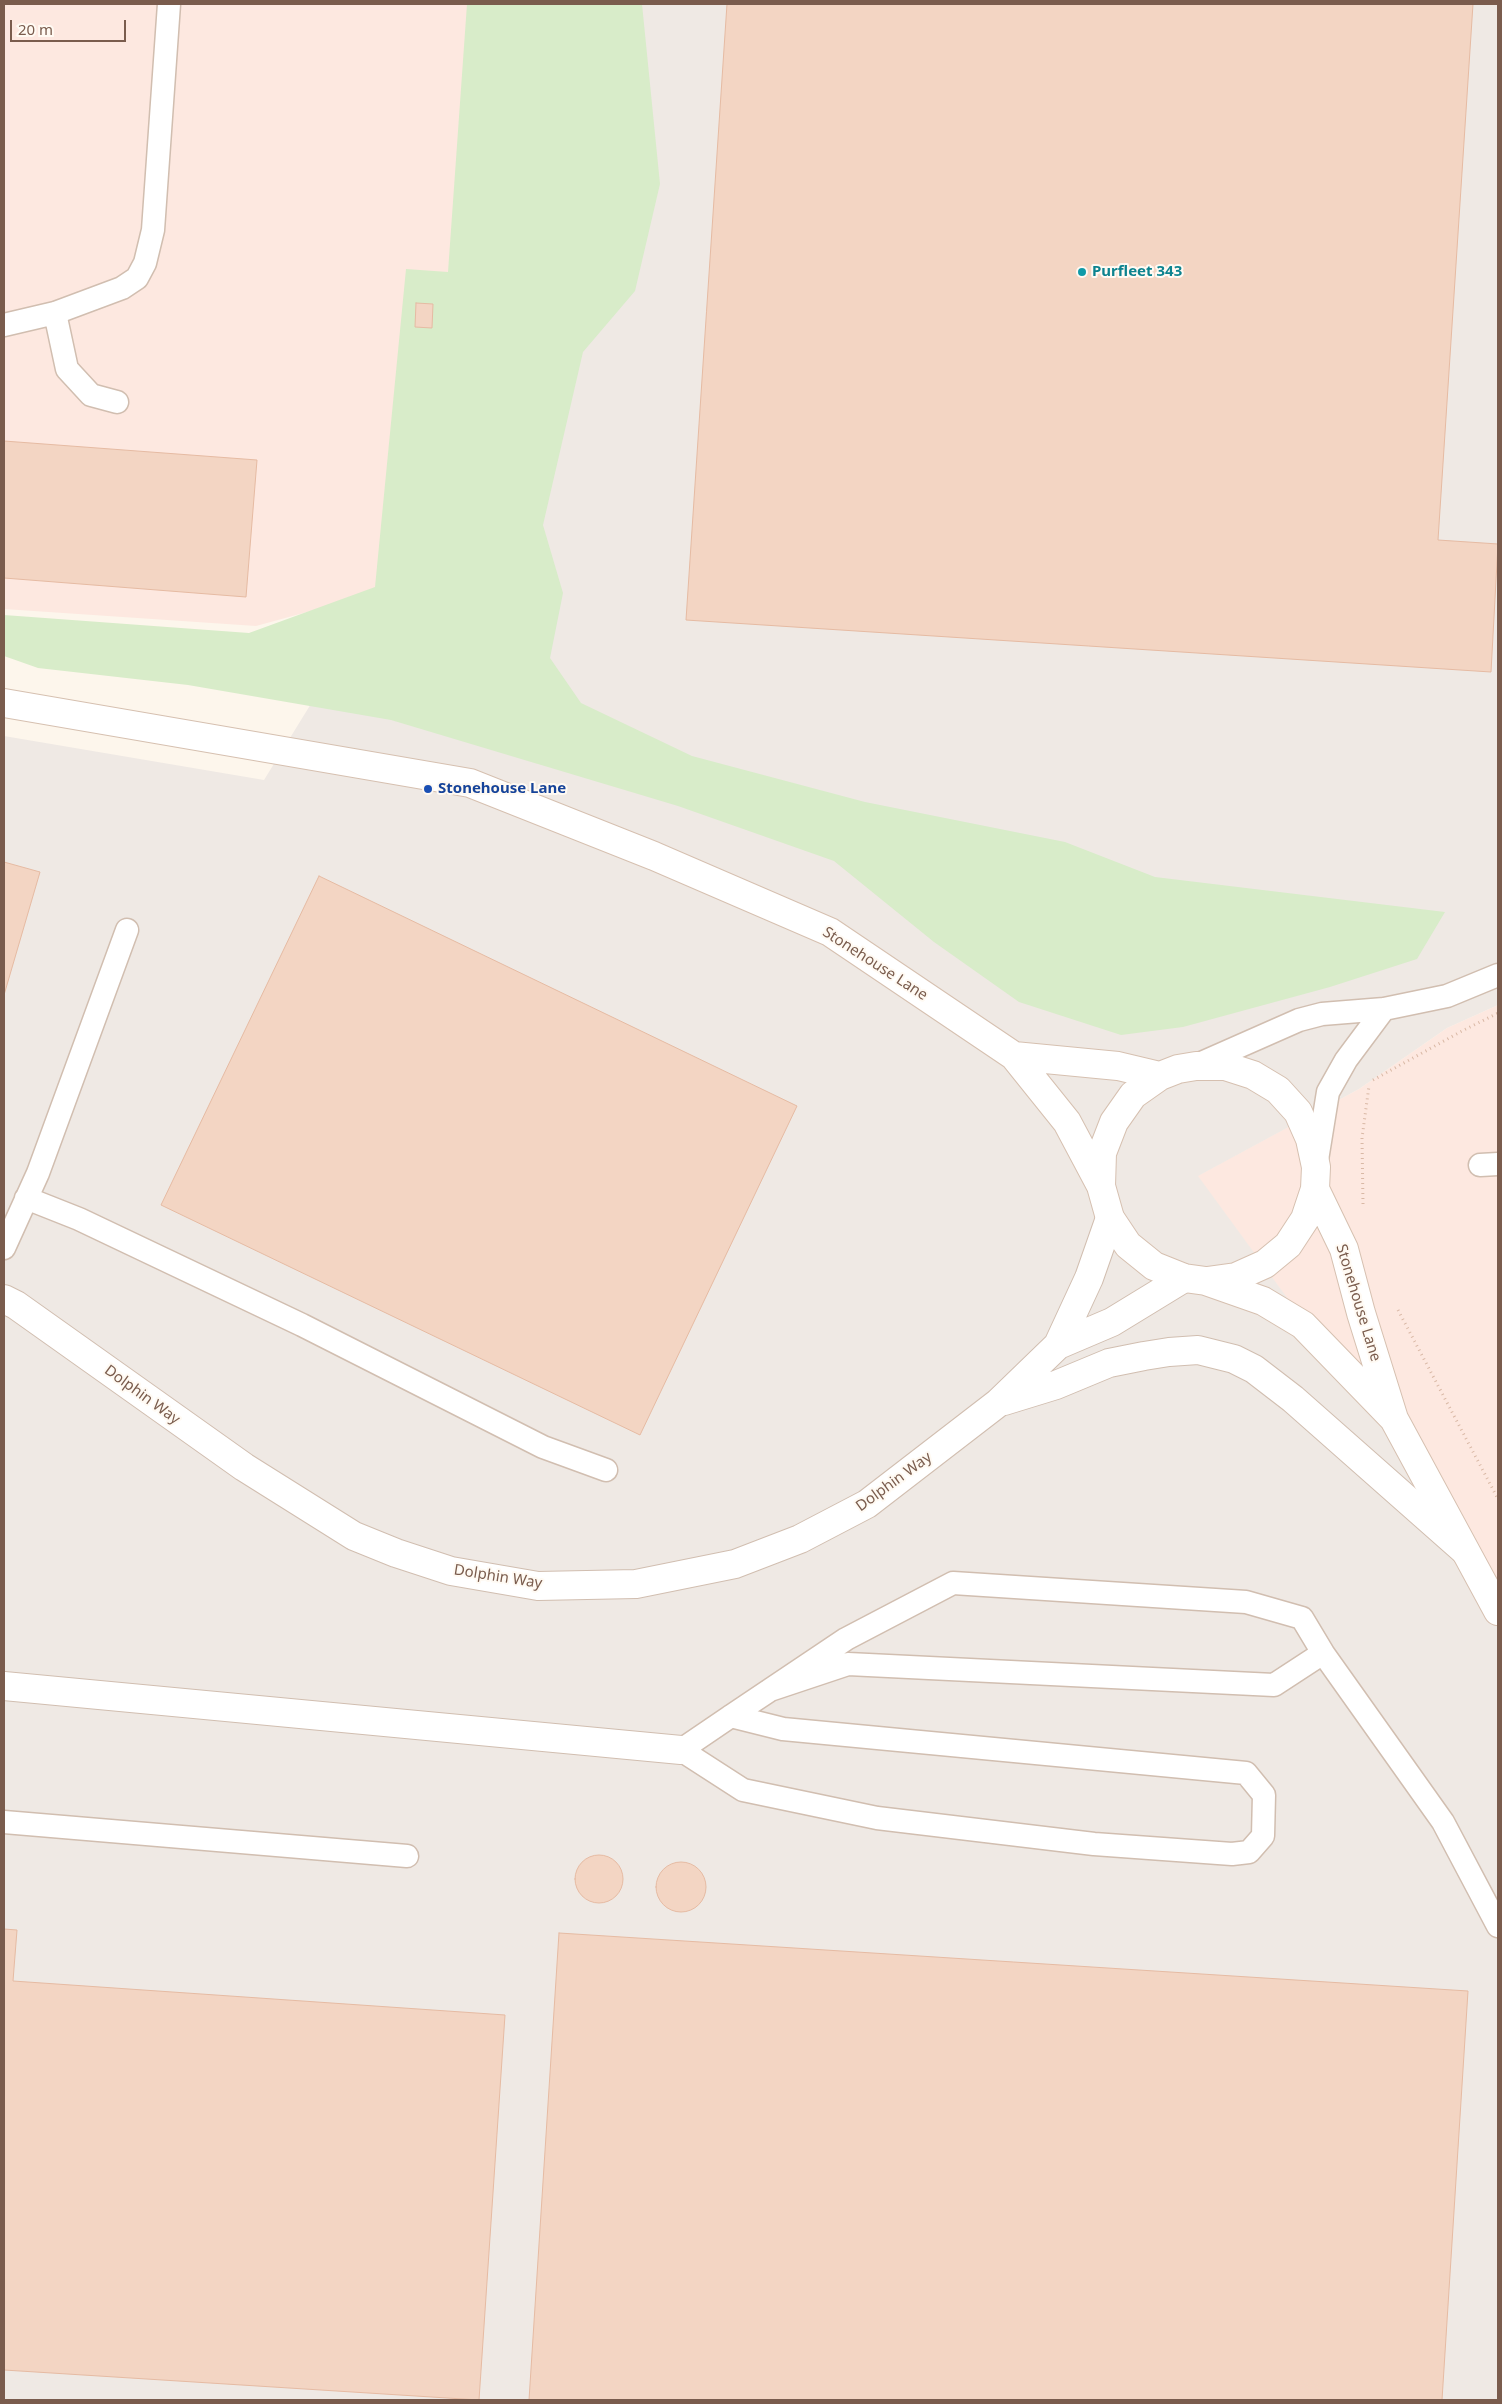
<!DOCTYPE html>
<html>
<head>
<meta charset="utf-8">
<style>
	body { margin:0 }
	#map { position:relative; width:1502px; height:2404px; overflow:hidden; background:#fdf6ec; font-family:"Noto Sans",sans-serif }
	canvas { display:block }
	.frame { position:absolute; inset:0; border:5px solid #7a5c4d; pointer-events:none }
	.scale { position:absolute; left:10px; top:20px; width:116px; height:22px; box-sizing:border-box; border:2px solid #7a5c4d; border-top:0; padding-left:6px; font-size:15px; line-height:18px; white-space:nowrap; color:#7a5c4d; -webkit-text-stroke:4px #fffaf3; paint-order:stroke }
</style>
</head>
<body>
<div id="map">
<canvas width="1502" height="2404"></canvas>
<div class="frame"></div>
<div class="scale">20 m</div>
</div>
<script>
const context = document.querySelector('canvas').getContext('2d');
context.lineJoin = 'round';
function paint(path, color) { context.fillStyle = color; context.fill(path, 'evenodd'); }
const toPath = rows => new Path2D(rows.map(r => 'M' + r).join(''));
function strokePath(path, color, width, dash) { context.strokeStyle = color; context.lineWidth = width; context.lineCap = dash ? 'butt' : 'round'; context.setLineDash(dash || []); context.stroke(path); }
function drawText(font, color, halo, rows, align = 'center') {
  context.font = font + ' "Noto Sans",sans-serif'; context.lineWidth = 4; context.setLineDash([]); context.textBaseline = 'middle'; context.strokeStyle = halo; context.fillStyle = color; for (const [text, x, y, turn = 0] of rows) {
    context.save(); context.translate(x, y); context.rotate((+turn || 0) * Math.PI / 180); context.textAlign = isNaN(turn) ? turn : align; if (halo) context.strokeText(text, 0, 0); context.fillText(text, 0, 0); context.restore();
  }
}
paint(toPath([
	[4,4,494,4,476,214,380,592,256,626,4,609],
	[1498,1005,1498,1618,1389,1437,1197,1176,1359,1089,1447,1028]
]), '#fde8e0');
paint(toPath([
	[494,4,1498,4,1498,1005,1447,1028,1359,1089,1198,1176,1389,1437,1498,1618,1498,2400,4,2400,4,736,264,780,380,592,476,214]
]), '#efe9e4');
paint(toPath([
	[467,4,642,4,660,184,635,291,583,352,543,525,563,593,550,658,581,703,692,756,865,802,1065,842,1155,877,1445,912,1417,959,1330,987,1183,1027,1121,1035,1019,1002,934,942,834,861,678,806,391,720,188,685,38,668,4,656,4,615,249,633,375,587,406,269,448,272]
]), '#d8ecc9');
const building = toPath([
	[727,4,1473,4,1438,540,1498,544,1491,672,686,620,727,4],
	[416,303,433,304,432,328,415,327,416,303],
	[4,441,257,460,246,597,4,578,4,441],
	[4,862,40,872,4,995,4,862],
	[319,876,797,1106,640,1435,161,1205,319,876],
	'575 1879a24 24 0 1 1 48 0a24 24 0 1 1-48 0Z',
	'656 1887a25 25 0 1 1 50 0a25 25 0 1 1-50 0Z',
	[4,1929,17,1930,13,1981,505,2015,479,2400,4,2370,4,1929],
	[559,1933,1468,1991,1442,2400,529,2400,559,1933]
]);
paint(building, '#f3d5c3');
strokePath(building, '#e6bba3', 1);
const lane = toPath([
	[55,313,67,369,91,395,117,402],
	[4,325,55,313,122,288,137,278,145,263,153,230,169,4],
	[1197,1065,1299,1020,1322,1014,1384,1009,1447,996,1498,975],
	[1317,1160,1328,1092,1346,1060,1384,1009],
	[1480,1165,1498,1164],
	[26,1198,79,1219,302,1325,543,1447,606,1470],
	[4,1248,38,1173,127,930],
	[1323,1653,1443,1822,1498,1926],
	[731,1716,783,1729,1246,1773,1264,1795,1263,1836,1249,1852,1232,1854,1094,1844,877,1818,743,1790,681,1750,731,1716,770,1690,846,1639,953,1583,1246,1602,1302,1618,1323,1653,1274,1685,848,1664,770,1690],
	[4,1822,407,1856]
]);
const street = toPath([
	[4,1299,16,1305,244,1467,354,1536,396,1553,451,1571,538,1586,636,1584,735,1564,800,1539,867,1504,998,1403,1058,1345,1089,1278,1110,1218],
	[1058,1345,1112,1322,1184,1278],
	[1004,1401,1056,1385,1109,1363,1144,1356,1169,1352,1198,1350,1234,1359,1254,1369,1293,1399,1464,1550],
	[4,1686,681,1750]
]);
const secondary = toPath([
	[4,703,470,783,654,856,830,932,1014,1056,1067,1122,1101,1186,1110,1218,1128,1245,1154,1266,1184,1278,1206,1281,1263,1301,1303,1325,1394,1419],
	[1014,1056,1118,1066,1160,1076],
	[1101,1186,1102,1153,1114,1122,1133,1095,1160,1076,1178,1069,1196,1066,1225,1066,1253,1075,1278,1090,1298,1112,1310,1139,1316,1167,1315,1189,1305,1219,1288,1245,1265,1264,1236,1277,1207,1281],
	[1315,1189,1344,1249,1361,1313,1394,1419,1498,1611]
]);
strokePath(lane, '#d1beb0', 25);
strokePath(street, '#d1beb0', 30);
strokePath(secondary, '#d6c0b0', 30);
strokePath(toPath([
	[1373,1080,1462,1031,1498,1013],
	[1363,1204,1362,1138,1369,1086],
	[1398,1310,1498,1499]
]), '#d9b8a5', 3, [1, 4]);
strokePath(lane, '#fff', 22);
strokePath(street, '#fff', 28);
strokePath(secondary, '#fff', 28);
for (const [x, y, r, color] of [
	[1082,272,5,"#0f9aa8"],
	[428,789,5,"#1a4fb4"]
]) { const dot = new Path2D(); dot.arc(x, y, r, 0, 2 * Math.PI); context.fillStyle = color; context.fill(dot); strokePath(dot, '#fffaf3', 2); }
drawText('bold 15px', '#0d838f', '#fffaf3', [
	["Purfleet 343",1092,272]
], 'left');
drawText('bold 15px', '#164399', '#fffaf3', [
	["Stonehouse Lane",438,789]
], 'left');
drawText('15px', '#7a5c4d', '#fffaf3', [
	["Stonehouse Lane",875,964,33],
	["Stonehouse Lane",1358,1303,73],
	["Dolphin Way",142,1395,36],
	["Dolphin Way",894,1482,-36],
	["Dolphin Way",498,1577,9]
]);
</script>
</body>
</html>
